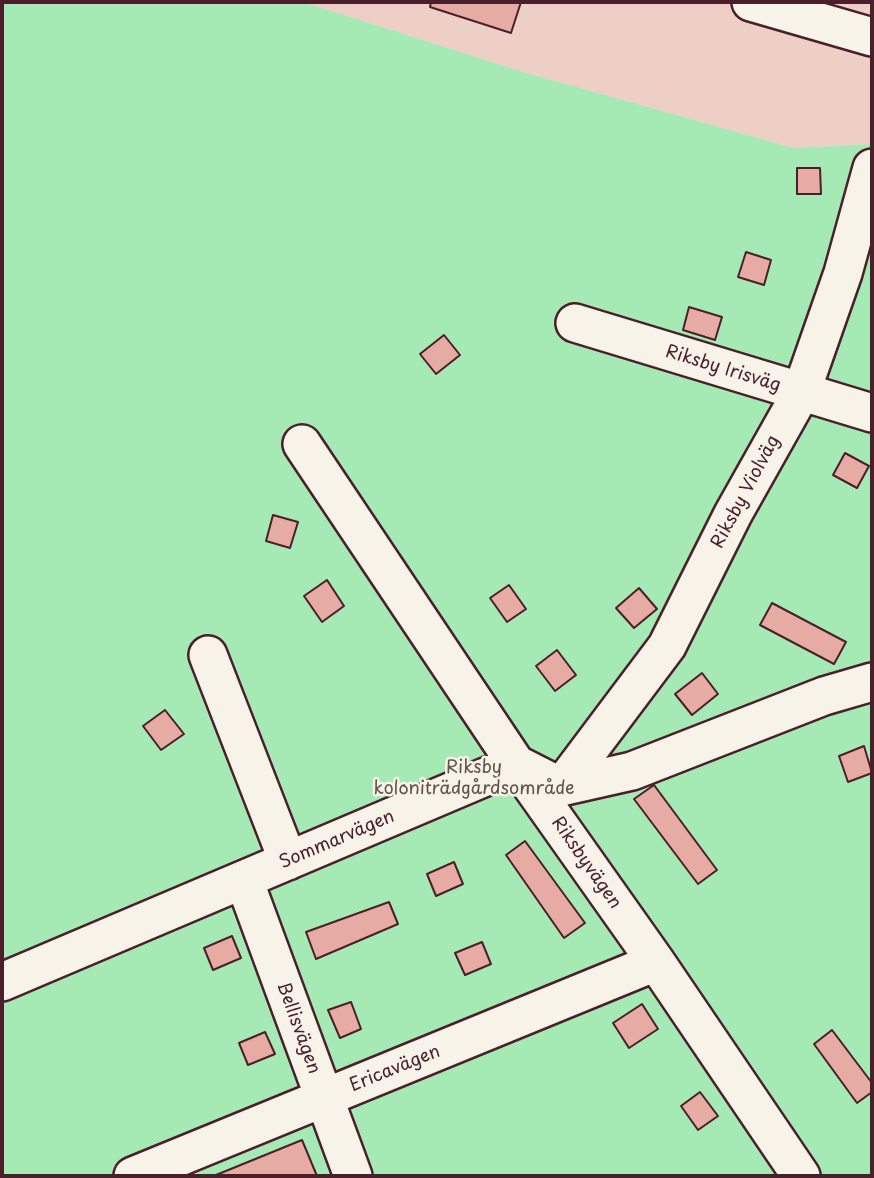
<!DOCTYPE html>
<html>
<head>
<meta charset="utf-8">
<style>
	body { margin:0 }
	#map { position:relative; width:874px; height:1178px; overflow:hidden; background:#f2ded3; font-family:"Playpen Sans",sans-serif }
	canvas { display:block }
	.frame { position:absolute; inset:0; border:4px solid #4a1f2b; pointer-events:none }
</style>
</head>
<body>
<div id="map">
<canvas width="874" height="1178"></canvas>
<div class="frame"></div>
</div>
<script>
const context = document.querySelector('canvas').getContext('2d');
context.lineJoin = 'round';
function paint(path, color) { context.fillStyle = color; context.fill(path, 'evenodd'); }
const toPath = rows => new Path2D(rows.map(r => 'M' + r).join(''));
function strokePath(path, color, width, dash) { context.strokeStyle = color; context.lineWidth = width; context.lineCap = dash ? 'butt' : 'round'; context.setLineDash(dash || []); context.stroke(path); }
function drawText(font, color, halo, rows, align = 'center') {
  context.font = font + ' "Playpen Sans",sans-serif'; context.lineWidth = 5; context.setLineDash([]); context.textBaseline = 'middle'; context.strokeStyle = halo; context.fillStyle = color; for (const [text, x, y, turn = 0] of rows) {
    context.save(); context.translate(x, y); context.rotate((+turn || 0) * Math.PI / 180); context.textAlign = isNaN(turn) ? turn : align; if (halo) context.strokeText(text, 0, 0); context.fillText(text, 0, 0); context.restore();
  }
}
paint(toPath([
	[303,2,872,2,872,144,794,148,523,72]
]), '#eecfc5');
paint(toPath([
	[2,2,303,2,523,72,794,148,872,144,872,1176,2,1176]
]), '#a5e9b4');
const building = toPath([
	[431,2,521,2,511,33,430,7,431,2],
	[797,168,820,168,821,194,797,194,797,168],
	[746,252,771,260,764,285,738,277,746,252],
	[689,307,722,317,715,340,683,330,689,307],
	[444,335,460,355,436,374,420,354,444,335],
	[845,453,869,466,857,488,833,475,845,453],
	[273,515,298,522,290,548,266,541,273,515],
	[327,580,344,606,322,622,304,596,327,580],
	[509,585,526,609,507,622,490,598,509,585],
	[639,588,657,609,634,628,616,608,639,588],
	[772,603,846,642,834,664,760,625,772,603],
	[557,650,576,675,555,691,536,666,557,650],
	[702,673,718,694,692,715,675,694,702,673],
	[165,710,184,734,161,750,143,726,165,710],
	[864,746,872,773,848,782,839,756,864,746],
	[654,785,717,870,698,884,634,799,654,785],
	[525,841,585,923,564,938,506,855,525,841],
	[454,862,463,884,436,896,427,874,454,862],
	[389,902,398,924,316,959,306,932,389,902],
	[232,936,241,958,213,970,204,948,232,936],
	[482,942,491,964,465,975,455,953,482,942],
	[351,1002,361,1029,340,1038,328,1010,351,1002],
	[642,1004,658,1029,629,1048,613,1023,642,1004],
	[832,1030,872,1083,872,1092,857,1103,814,1044,832,1030],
	[265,1032,275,1054,248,1065,239,1043,265,1032],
	[700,1092,718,1116,698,1130,681,1106,700,1092],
	[302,1140,317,1176,216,1176,216,1175,302,1140]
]);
paint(building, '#e6aca3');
strokePath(building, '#4a1f2b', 2);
const street = toPath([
	[751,2,872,37],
	[575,323,872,413],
	[302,444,516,764,656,962,801,1176],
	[208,655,288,861],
	[561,787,667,646,733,514,801,393,843,273,872,168],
	[244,880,353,1176],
	[2,982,516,764,561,787,632,771,824,696,872,682],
	[133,1176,656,962]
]);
strokePath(street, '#4a1f2b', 42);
strokePath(street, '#f7f3e8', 37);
drawText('18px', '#4a1f2b', '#f7f3e8', [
	["Riksby Irisväg",723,369,17],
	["Riksby Violväg",746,492,-62],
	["Sommarvägen",337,840,-23],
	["Riksbyvägen",586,863,55],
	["Bellisvägen",298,1028,70],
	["Ericavägen",395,1069,-22]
]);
drawText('18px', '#61524d', '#f7f3e8', [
	["Riksby",474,768],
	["koloniträdgårdsområde",474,789]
]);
</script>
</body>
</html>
